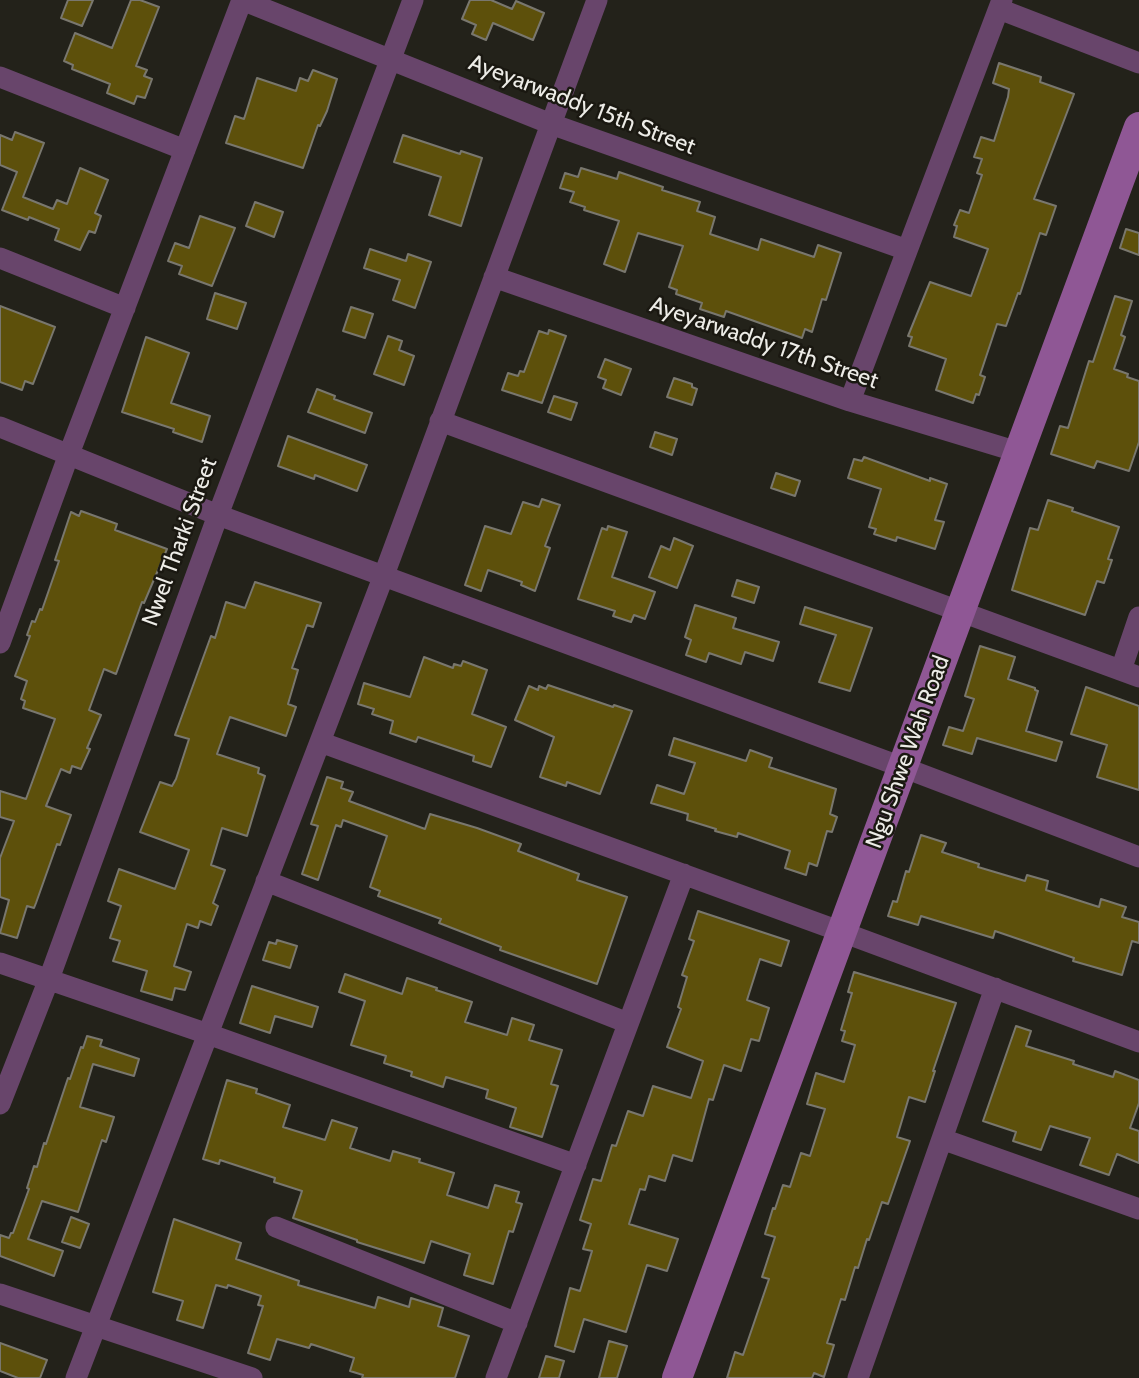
<!DOCTYPE html>
<html>
<head>
<meta charset="utf-8">
<style>
	body { margin:0 }
	canvas { display:block; background:#23221a }
</style>
</head>
<body>
<canvas width="1139" height="1378"></canvas>
<script>
const context = document.querySelector('canvas').getContext('2d');
context.lineJoin = 'round';
function paint(path, color) { context.fillStyle = color; context.fill(path, 'evenodd'); }
const toPath = rows => new Path2D(rows.map(r => 'M' + r).join(''));
function strokePath(path, color, width, dash) { context.strokeStyle = color; context.lineWidth = width; context.lineCap = dash ? 'butt' : 'round'; context.setLineDash(dash || []); context.stroke(path); }
function drawText(font, color, halo, rows, align = 'center') {
  context.font = font + ' Cabin,sans-serif'; context.lineWidth = 5; context.setLineDash([]); context.textBaseline = 'middle'; context.strokeStyle = halo; context.fillStyle = color; for (const [text, x, y, turn = 0] of rows) {
    context.save(); context.translate(x, y); context.rotate((+turn || 0) * Math.PI / 180); context.textAlign = isNaN(turn) ? turn : align; if (halo) context.strokeText(text, 0, 0); context.fillText(text, 0, 0); context.restore();
  }
}
const building = toPath([
	[68,0,93,0,82,26,61,18,68,0],
	[131,0,140,0,159,7,136,66,147,70,144,76,152,79,145,98,137,96,134,104,107,93,110,84,72,69,73,65,64,61,75,33,112,48,131,0],
	[470,0,491,0,512,9,516,1,544,13,533,40,493,23,486,40,472,34,476,25,462,19,470,0],
	[999,63,1041,77,1040,82,1074,94,1034,199,1056,206,1046,235,1040,233,1020,294,1018,293,1006,326,997,324,980,375,985,377,979,395,976,394,973,403,936,390,946,359,909,346,912,337,908,336,930,282,971,296,988,249,954,237,957,226,954,225,960,210,969,213,982,175,977,173,982,159,974,157,981,137,994,141,1008,97,1009,89,993,83,999,63],
	[313,70,337,79,327,111,320,126,318,125,303,168,226,143,235,116,244,119,257,78,296,91,300,78,308,81,313,70],
	[15,132,44,143,23,197,53,209,57,200,67,204,80,168,108,180,95,213,101,216,95,233,89,231,80,250,55,240,59,229,29,217,28,220,2,210,17,172,0,165,0,135,12,140,15,132],
	[403,135,460,154,461,151,482,158,461,226,429,215,441,177,394,162,403,135],
	[581,168,617,179,619,172,663,187,662,190,700,202,697,211,715,217,710,234,758,250,761,239,814,257,818,245,841,253,826,300,822,299,812,332,805,329,802,338,726,311,724,317,700,309,702,303,676,294,677,290,669,287,683,246,638,233,625,272,604,264,619,221,584,210,585,207,570,202,574,192,560,188,565,173,578,177,581,168],
	[255,202,283,212,274,237,246,226,255,202],
	[200,216,235,228,212,286,179,274,182,266,168,261,175,243,189,248,200,216],
	[1126,229,1139,233,1139,255,1120,248,1126,229],
	[370,249,406,261,408,254,431,262,415,308,393,300,400,280,364,268,370,249],
	[215,293,246,303,237,329,207,319,215,293],
	[1115,296,1132,301,1121,335,1125,337,1114,369,1128,374,1127,377,1139,381,1139,442,1129,471,1097,461,1094,468,1051,454,1060,426,1068,428,1089,361,1093,362,1115,296],
	[0,306,55,327,33,384,25,381,22,390,0,382,0,306],
	[351,307,373,314,365,338,343,331,351,307],
	[549,330,566,336,542,403,502,390,508,373,518,376,520,371,524,372,539,331,548,334,549,330],
	[388,336,402,341,399,350,414,356,404,385,374,374,388,336],
	[146,337,189,353,171,403,210,416,202,442,173,432,174,429,122,412,146,337],
	[605,359,631,369,621,395,603,388,606,380,598,377,605,359],
	[674,378,692,384,692,387,697,389,692,405,667,397,674,378],
	[317,389,335,396,334,399,372,413,365,433,308,412,317,389],
	[554,396,577,403,571,420,548,412,554,396],
	[655,432,677,439,672,455,650,447,655,432],
	[288,436,367,465,357,491,315,475,314,479,278,466,288,436],
	[864,457,930,481,930,478,947,484,935,520,944,522,935,549,897,537,896,541,874,534,876,529,869,527,881,489,848,478,854,459,862,461,864,457],
	[776,473,800,481,795,496,771,488,776,473],
	[542,499,560,505,545,546,550,548,535,591,521,585,522,582,488,570,481,591,465,585,485,526,511,534,523,502,539,507,542,499],
	[1048,500,1073,508,1072,511,1119,527,1108,559,1112,560,1104,583,1097,581,1085,615,1012,590,1030,528,1038,530,1048,500],
	[81,511,117,524,115,530,167,549,144,603,142,602,116,674,104,669,89,710,101,715,87,748,90,749,81,769,72,766,70,773,61,769,46,806,71,815,60,845,57,844,36,903,34,908,27,906,17,938,0,933,9,900,0,897,0,858,14,821,0,817,0,791,26,799,55,719,23,708,25,701,21,699,27,681,15,676,30,636,27,635,32,621,35,622,40,609,42,610,59,561,55,560,71,512,79,516,81,511],
	[608,526,627,532,612,577,655,592,645,619,634,615,631,622,613,616,615,611,578,599,602,528,607,530,608,526],
	[674,538,693,546,677,588,649,577,661,546,670,550,674,538],
	[737,580,759,587,754,603,732,596,737,580],
	[255,582,321,603,313,627,307,625,292,668,298,670,288,704,296,707,286,736,230,717,217,754,259,768,258,773,265,776,247,836,222,828,211,865,225,870,213,903,218,906,211,925,200,921,198,928,187,924,174,966,191,972,185,990,175,988,172,1000,141,991,147,971,113,961,120,941,110,938,121,906,108,901,119,869,175,889,189,850,140,832,160,782,172,786,176,779,189,739,175,735,211,636,215,638,226,602,245,608,255,582],
	[695,605,736,618,733,628,779,642,773,661,745,652,741,664,709,653,706,662,686,655,691,640,685,637,695,605],
	[805,607,872,628,850,691,819,682,836,635,800,624,805,607],
	[980,646,1015,657,1008,679,1035,688,1035,690,1038,691,1026,731,1062,742,1056,761,977,738,972,754,943,745,949,727,963,731,974,699,965,696,980,646],
	[424,657,453,668,454,664,461,666,463,661,487,670,472,714,506,727,491,767,473,761,474,756,418,737,416,742,390,733,393,721,372,714,374,709,358,704,364,683,410,697,424,657],
	[548,685,613,707,614,705,632,711,600,794,567,782,566,786,540,777,554,737,515,720,529,686,538,690,539,686,546,689,548,685],
	[1086,687,1139,706,1139,790,1097,777,1107,745,1071,734,1086,687],
	[674,738,746,761,750,750,772,758,769,767,836,789,830,814,837,817,832,832,827,831,817,866,809,863,806,875,785,868,790,851,738,833,737,837,715,831,716,829,687,820,688,814,651,803,657,785,684,794,695,763,669,755,674,738],
	[327,777,343,782,341,788,353,792,349,801,425,829,430,814,477,828,521,844,518,851,579,874,577,880,627,897,597,984,500,950,501,947,439,923,441,919,378,896,380,891,370,887,387,836,343,820,341,827,336,825,318,880,302,874,318,826,311,824,327,777],
	[921,835,946,843,942,852,979,864,978,867,1025,881,1027,875,1048,881,1046,890,1099,907,1101,899,1126,907,1122,917,1139,922,1139,943,1132,941,1122,975,1073,961,1074,958,995,931,993,938,921,916,918,925,888,916,893,901,897,902,906,871,909,872,921,835],
	[698,911,789,941,781,966,760,959,747,1000,769,1008,759,1041,751,1039,741,1071,724,1065,713,1100,709,1099,692,1161,673,1155,665,1181,649,1176,645,1190,640,1189,629,1224,678,1239,667,1271,647,1265,626,1332,584,1319,574,1352,555,1346,570,1288,580,1291,592,1251,583,1249,591,1224,580,1220,593,1179,601,1181,612,1145,616,1146,628,1111,643,1116,653,1086,691,1098,703,1061,667,1047,681,1009,678,1007,687,977,682,975,694,941,689,939,698,911],
	[277,940,297,946,290,968,263,960,269,942,276,944,277,940],
	[854,972,956,1003,933,1071,935,1071,925,1102,909,1097,897,1137,910,1141,888,1204,882,1202,869,1240,867,1239,858,1268,855,1267,845,1300,841,1299,827,1343,834,1345,824,1377,814,1373,812,1378,727,1378,735,1352,743,1355,769,1279,762,1277,775,1237,765,1234,773,1208,775,1209,783,1185,790,1187,801,1153,810,1156,825,1109,807,1104,816,1073,844,1082,855,1045,842,1041,845,1031,841,1030,852,993,848,992,854,972],
	[345,974,402,994,407,978,437,988,436,990,472,1002,465,1022,507,1035,512,1018,534,1025,529,1040,562,1050,551,1084,558,1086,542,1137,510,1127,516,1108,486,1098,488,1090,446,1077,443,1087,411,1076,412,1072,384,1063,386,1056,351,1045,365,1001,339,992,345,974],
	[252,986,318,1007,312,1027,275,1016,270,1033,240,1023,252,986],
	[1016,1026,1031,1031,1026,1046,1074,1061,1073,1064,1113,1077,1115,1071,1139,1080,1139,1103,1130,1128,1139,1131,1139,1163,1117,1154,1109,1175,1080,1165,1090,1138,1050,1126,1041,1150,1013,1141,1016,1132,983,1121,1016,1026],
	[87,1036,102,1040,100,1046,139,1059,134,1076,93,1064,80,1107,114,1117,106,1142,102,1140,78,1212,42,1201,28,1239,63,1251,54,1276,0,1256,0,1235,9,1238,11,1233,13,1233,29,1189,27,1188,34,1166,37,1167,44,1143,46,1144,68,1078,70,1079,81,1047,83,1048,87,1036],
	[227,1080,257,1089,256,1093,290,1105,283,1127,325,1140,332,1120,357,1128,350,1148,390,1161,393,1151,420,1159,419,1162,454,1173,447,1195,488,1208,495,1185,519,1192,516,1202,522,1204,513,1232,509,1231,493,1284,464,1275,470,1254,431,1241,424,1263,357,1242,357,1240,293,1218,302,1191,274,1182,275,1178,220,1160,219,1164,203,1159,227,1080],
	[71,1217,89,1224,80,1248,62,1242,71,1217],
	[174,1219,241,1243,236,1259,299,1281,298,1285,375,1308,378,1297,409,1307,411,1298,443,1308,438,1326,469,1336,455,1378,362,1378,363,1375,350,1371,354,1358,311,1344,309,1348,277,1339,270,1360,248,1353,263,1306,258,1305,261,1296,228,1285,227,1288,216,1285,203,1328,177,1320,183,1301,153,1292,174,1219],
	[609,1341,627,1346,617,1378,599,1378,609,1341],
	[0,1343,47,1360,40,1378,18,1378,0,1371,0,1343],
	[546,1356,564,1361,559,1378,539,1378,546,1356]
]);
paint(building, '#5d500b');
strokePath(building, '#79776e', 2);
strokePath(toPath([
	[999,9,1139,63],
	[0,77,185,150],
	[0,258,125,308],
	[494,277,850,401,1018,452],
	[850,401,1002,0],
	[440,421,1139,677],
	[0,427,218,515,902,767,1139,857],
	[0,643,69,454,242,0,551,124,907,250],
	[1121,670,1139,617],
	[320,742,842,932,1139,1042],
	[266,881,628,1023],
	[0,963,208,1034,576,1165],
	[0,1104,49,979,218,515,413,0],
	[942,1139,1139,1209],
	[276,1227,517,1323],
	[0,1294,252,1378],
	[76,1378,384,575,597,0],
	[496,1378,684,874],
	[858,1378,995,988]
]), '#68456b', 21);
strokePath(toPath([
	[677,1378,1139,127]
]), '#8f5795', 30);
drawText('23px', '#edece7', '#1a1811', [
	["Ayeyarwaddy 15th Street",582,105,21],
	["Ayeyarwaddy 17th Street",764,343,19],
	["Nwel Tharki Street",180,542,-70],
	["Ngu Shwe Wah Road",908,752,-70]
]);
</script>
</body>
</html>
